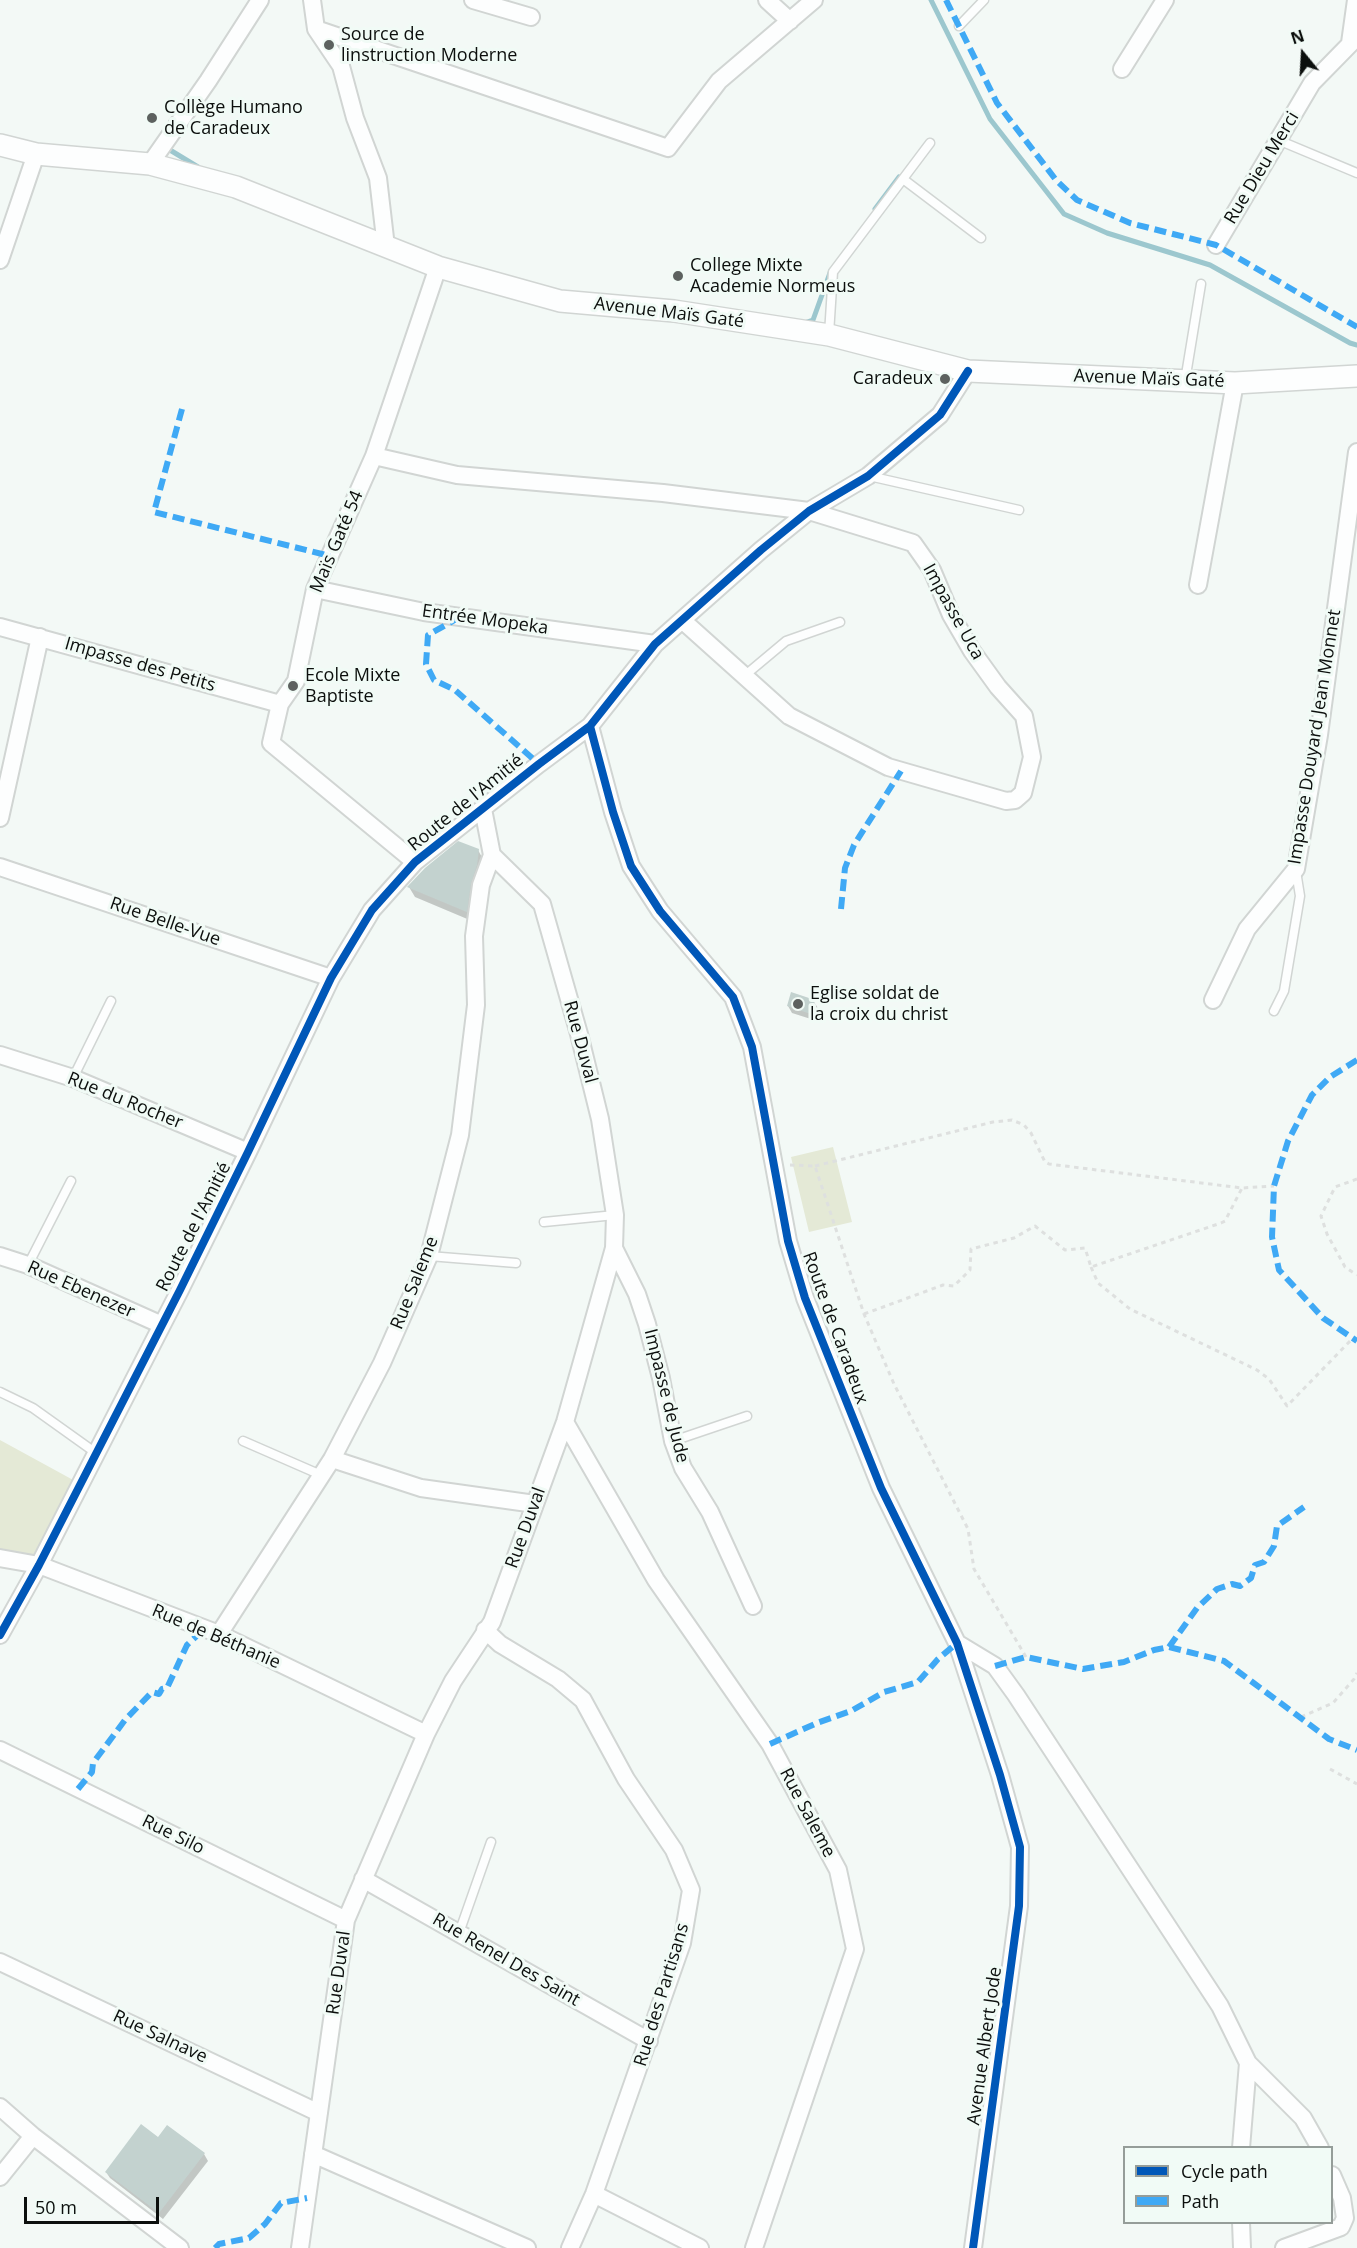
<!DOCTYPE html>
<html>
<head>
<meta charset="utf-8">
<style>
	body { margin:0 }
	#map { position:relative; width:1357px; height:2248px; overflow:hidden; background:#f3f9f6; font-family:"Open Sans",sans-serif }
	canvas { display:block }
	.legend { position:absolute; left:1123px; top:2146px; width:210px; height:78px; box-sizing:border-box; background:#f1fbf6; border:2px solid #959d99; margin:0; padding:8px 10px; list-style:none; font-size:18px; color:#0c0f0d }
	.legend li { display:flex; align-items:center; gap:12px; height:30px }
	.legend b { width:30px; border:2px solid #959d99 }
	.north { position:absolute; left:1273px; top:24px; width:60px; height:60px; -webkit-text-stroke:4px #f1fbf6; paint-order:stroke; rotate:342deg; font-size:16px; font-weight:700; line-height:24px; text-align:center; color:#0c0f0d }
	.north::after { content:''; display:block; margin:auto; width:21px; height:27px; background:#0c0f0d; clip-path:polygon(50% 0,100% 100%,50% 72%,0 100%) }
	.scale { position:absolute; left:24px; top:2197px; width:135px; height:27px; box-sizing:border-box; border:3px solid #0c0f0d; border-top:0; padding-left:8px; font-size:18px; line-height:21px; white-space:nowrap; color:#0c0f0d; -webkit-text-stroke:4px #f1fbf6; paint-order:stroke }
</style>
</head>
<body>
<div id="map">
<canvas width="1357" height="2248"></canvas>
<ul class="legend">
<li><b style="height:8px;background:#0057b8"></b>Cycle path</li>
<li><b style="height:8px;background:#3fa9f5"></b>Path</li>
</ul>
<div class="north">N</div>
<div class="scale">50 m</div>
</div>
<script>
const context = document.querySelector('canvas').getContext('2d');
context.lineJoin = 'round';
function paint(path, color) { context.fillStyle = color; context.fill(path, 'evenodd'); }
const toPath = rows => new Path2D(rows.map(r => 'M' + r).join(''));
function strokePath(path, color, width, dash) { context.strokeStyle = color; context.lineWidth = width; context.lineCap = dash ? 'butt' : 'round'; context.setLineDash(dash || []); context.stroke(path); }
function drawText(font, color, halo, rows, align = 'center') {
  context.font = font + ' "Open Sans",sans-serif'; context.lineWidth = 6; context.setLineDash([]); context.textBaseline = 'middle'; context.strokeStyle = halo; context.fillStyle = color; for (const [text, x, y, turn = 0] of rows) {
    context.save(); context.translate(x, y); context.rotate((+turn || 0) * Math.PI / 180); context.textAlign = isNaN(turn) ? turn : align; if (halo) context.strokeText(text, 0, 0); context.fillText(text, 0, 0); context.restore();
  }
}
paint(toPath([
	[833,1147,852,1222,809,1232,791,1157],
	[0,1440,75,1481,31,1559,0,1552]
]), '#e4e9d6');
paint(toPath([
	[478,850,484,861,472,921,415,897,409,887],
	[814,1002,818,1008,814,1020,792,1013,788,1006],
	[167,2127,204,2154,208,2161,163,2219,110,2178,106,2172,158,2139]
]), '#0003');
strokePath(toPath([
	[931,0,990,119,1064,214,1107,233,1210,265,1350,343,1357,345],
	[165,147,198,167],
	[875,209,899,177],
	[804,323,813,320,831,270]
]), '#9cc7ce', 5);
paint(toPath([
	[458,841,479,849,477,865,471,883,467,912,407,887,425,868],
	[791,992,815,1000,811,1014,787,1006],
	[141,2124,158,2137,167,2125,205,2153,159,2213,105,2172]
]), '#c3d2cf');
const service = toPath([
	[959,26,984,0],
	[1278,140,1357,173],
	[903,179,981,238],
	[829,334,833,272,930,143],
	[1185,381,1201,284],
	[869,476,1019,510],
	[743,677,786,641,840,622],
	[1274,1011,1284,991,1300,896,1296,871],
	[73,1078,111,1001],
	[544,1222,615,1215],
	[429,1256,516,1263],
	[28,1265,71,1181],
	[0,1392,33,1408,96,1453],
	[243,1441,321,1475],
	[673,1441,747,1416],
	[459,1933,491,1842]
]);
const minor = toPath([
	[312,0,316,29,341,66,355,118,378,178,386,247],
	[473,0,531,17],
	[767,0,790,21],
	[316,29,668,148,719,81,814,0],
	[1350,43,1356,0],
	[1122,69,1165,0],
	[150,164,208,81,260,0],
	[1216,245,1312,83,1357,37],
	[0,260,36,154],
	[374,456,457,475,663,493,809,511,913,543,932,570,951,615,972,651,998,687,1024,716,1032,757,1023,793,1015,800,1006,801,888,767,789,716,682,620],
	[1198,585,1235,383],
	[315,589,424,612,655,644],
	[0,627,280,704],
	[590,726,613,812,631,866,660,911,733,997,752,1047,788,1241,805,1298,881,1488,957,1643,1000,1775,1020,1847,1019,1906,973,2248],
	[0,818,40,637],
	[415,862,271,743,280,704,296,681,315,589,374,456,438,267],
	[0,867,331,978],
	[1213,1000,1247,929,1296,869,1319,735,1357,452],
	[0,1055,73,1078,248,1152],
	[614,1248,637,1294,647,1324,661,1378,673,1441,683,1468,710,1512,753,1606],
	[0,1256,28,1265,162,1325],
	[565,1422,656,1580,770,1744,838,1870,855,1949,754,2248],
	[332,1459,421,1488,535,1504],
	[0,1558,39,1565,219,1634,426,1734],
	[485,1630,500,1644,558,1679,583,1700,626,1779,674,1850,691,1890,682,1943,594,2194,570,2248],
	[219,1634,332,1459,382,1363,429,1256,460,1135,476,1005,474,936,481,885,492,855],
	[0,1635,39,1565,180,1290,248,1152,331,978,372,910,415,862,539,764,590,726,655,644,761,550,809,511,868,476,940,415,968,371],
	[957,1643,995,1666,1016,1695,1220,2006,1248,2063,1303,2118,1320,2148],
	[0,1750,346,1920],
	[363,1879,649,2041],
	[0,1962,319,2113],
	[0,2107,33,2136,180,2248],
	[1241,2148,1248,2063],
	[313,2154,527,2248],
	[0,2177,33,2136],
	[594,2194,700,2248],
	[1241,2222,1242,2248],
	[300,2248,346,1920,426,1734,453,1681,492,1622,565,1422,614,1248,615,1215,600,1119,579,1034,542,904,492,855,483,809],
	[1284,2248,1341,2227,1345,2218,1342,2198,1332,2175]
]);
const tertiary = toPath([
	[0,145,36,154,150,164,236,187,438,267,560,301,674,311,829,335,968,371,1235,383,1357,376]
]);
strokePath(service, '#d1d5d3', 11);
strokePath(minor, '#d1d5d3', 20);
strokePath(tertiary, '#d1d5d3', 24);
strokePath(toPath([
	[790,1165,815,1166,864,1314,894,1384,968,1529,974,1569,1026,1657],
	[815,1166,993,1122,1012,1120,1024,1125,1031,1133,1045,1162,1049,1164,1242,1188,1274,1186],
	[1357,1179,1335,1187,1321,1216,1327,1234,1345,1267,1357,1275],
	[1091,1267,1098,1283,1130,1309,1257,1370,1269,1379,1287,1406,1353,1338],
	[864,1314,943,1285,954,1286,970,1270,971,1249,1014,1238,1035,1226,1065,1250,1085,1248,1091,1267,1221,1223,1225,1221,1242,1188],
	[1301,1717,1333,1703,1354,1679,1357,1673],
	[1330,1769,1357,1784]
]), '#dee0df', 3, [4.5, 4.5]);
strokePath(service, '#fdfefe', 8);
strokePath(minor, '#fdfefe', 16);
strokePath(tertiary, '#fdfefe', 21);
strokePath(toPath([
	[946,0,997,103,1056,180,1077,200,1130,223,1216,245,1357,327],
	[182,409,154,512,330,556],
	[460,617,428,635,426,664,434,680,455,690,539,764],
	[841,909,845,868,854,845,901,771],
	[1357,1060,1330,1077,1312,1095,1288,1141,1274,1186,1272,1237,1279,1270,1323,1318,1357,1341],
	[1169,1647,1197,1608,1217,1589,1232,1584,1240,1586,1251,1578,1255,1565,1264,1562,1274,1546,1277,1526,1304,1507],
	[995,1666,1026,1657,1083,1669,1124,1662,1154,1650,1169,1647,1224,1661,1329,1739,1357,1750],
	[770,1744,817,1723,851,1711,884,1692,918,1682,938,1659,957,1643],
	[78,1789,92,1772,93,1763,125,1720,152,1692,159,1694,162,1689,167,1688,187,1645,204,1629],
	[215,2248,219,2244,249,2238,265,2224,281,2203,307,2198]
]), '#3fa9f5', 6, [12, 6]);
strokePath(toPath([
	[590,726,613,812,631,866,660,911,733,997,752,1047,788,1241,805,1298,881,1488,957,1643,1000,1775,1020,1847,1019,1906,973,2248],
	[0,1635,39,1565,180,1290,248,1152,331,978,372,910,415,862,539,764,590,726,655,644,761,550,809,511,868,476,940,415,968,371]
]), '#0057b8', 8);
for (const [x, y, r, color] of [
	[329,45,6,"#5d615f"],
	[152,118,6,"#5d615f"],
	[678,276,6,"#5d615f"],
	[945,379,6,"#5d615f"],
	[293,686,6,"#5d615f"],
	[798,1004,6,"#5d615f"]
]) { const dot = new Path2D(); dot.arc(x, y, r, 0, 2 * Math.PI); context.fillStyle = color; context.fill(dot); strokePath(dot, '#f1fbf6', 2); }
drawText('18px', '#0c0f0d', '#f1fbf6', [
	["Source de",341,35],
	["linstruction Moderne",341,56],
	["Collège Humano",164,108],
	["de Caradeux",164,129],
	["College Mixte",690,266],
	["Academie Normeus",690,287],
	["Caradeux",933,379,"right"],
	["Ecole Mixte",305,676],
	["Baptiste",305,697],
	["Eglise soldat de",810,994],
	["la croix du christ",810,1015]
], 'left');
drawText('18px', '#0c0f0d', '#f1fbf6', [
	["Rue Dieu Merci",1262,168,-59],
	["Avenue Maïs Gaté",669,313,7],
	["Avenue Maïs Gaté",1149,379,2],
	["Maïs Gaté 54",337,542,-67],
	["Impasse Uca",953,612,61],
	["Entrée Mopeka",485,620,8],
	["Impasse des Petits",140,665,16],
	["Impasse Douyard Jean Monnet",1315,737,-81],
	["Route de l'Amitié",466,803,-39],
	["Rue Belle-Vue",165,922,19],
	["Rue Duval",580,1042,75],
	["Rue du Rocher",125,1101,22],
	["Route de l'Amitié",194,1227,-63],
	["Rue Saleme",415,1283,-68],
	["Rue Ebenezer",81,1290,24],
	["Route de Caradeux",835,1328,70],
	["Impasse de Jude",666,1396,76],
	["Rue Duval",526,1528,-70],
	["Rue de Béthanie",216,1637,23],
	["Rue Saleme",807,1813,62],
	["Rue Silo",173,1835,26],
	["Rue Renel Des Saint",506,1960,30],
	["Rue Duval",339,1973,-82],
	["Rue des Partisans",662,1995,-73],
	["Rue Salnave",160,2037,25],
	["Avenue Albert Jode",985,2046,-82]
]);
</script>
</body>
</html>
